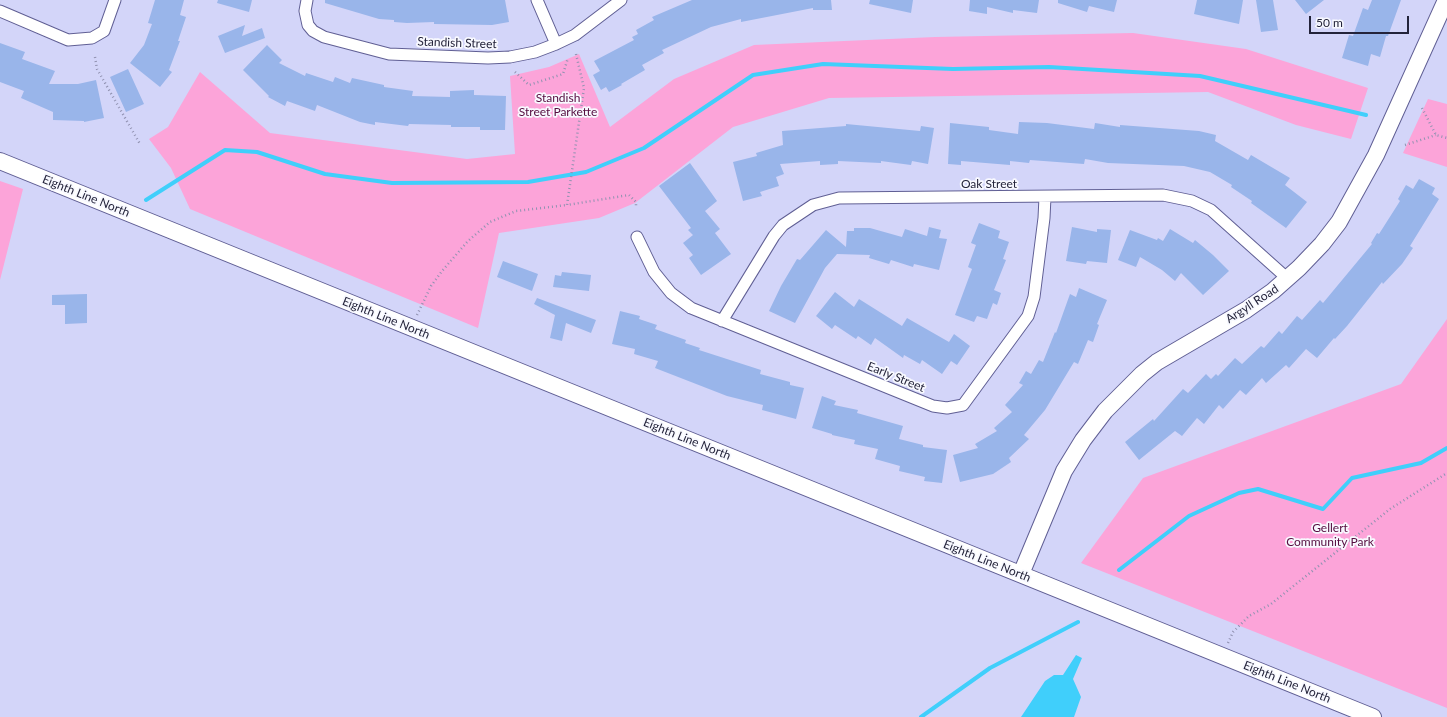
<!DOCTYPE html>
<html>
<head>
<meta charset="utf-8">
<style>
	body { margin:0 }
	#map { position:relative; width:1447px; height:717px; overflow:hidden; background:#d3d5f9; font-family:Lato,sans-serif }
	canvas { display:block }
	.scale { position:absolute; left:1309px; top:16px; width:100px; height:18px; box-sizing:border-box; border:2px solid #23233a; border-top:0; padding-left:5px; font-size:12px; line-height:14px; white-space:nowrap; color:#23233a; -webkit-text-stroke:3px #f8f9ff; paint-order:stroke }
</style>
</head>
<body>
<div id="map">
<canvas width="1447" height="717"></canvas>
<div class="scale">50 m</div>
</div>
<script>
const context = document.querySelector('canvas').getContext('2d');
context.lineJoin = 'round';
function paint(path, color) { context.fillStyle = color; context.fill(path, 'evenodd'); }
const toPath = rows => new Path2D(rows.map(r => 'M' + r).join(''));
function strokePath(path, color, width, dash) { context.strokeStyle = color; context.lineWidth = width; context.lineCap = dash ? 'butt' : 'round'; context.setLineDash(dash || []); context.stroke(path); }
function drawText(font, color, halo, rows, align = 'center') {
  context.font = font + ' Lato,sans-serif'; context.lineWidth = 3.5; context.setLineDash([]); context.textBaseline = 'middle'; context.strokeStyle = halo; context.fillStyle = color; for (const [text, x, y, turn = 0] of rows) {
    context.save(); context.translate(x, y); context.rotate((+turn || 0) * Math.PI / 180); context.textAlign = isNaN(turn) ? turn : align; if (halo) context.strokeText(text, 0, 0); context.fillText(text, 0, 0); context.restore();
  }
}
paint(toPath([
	[1133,33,1246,49,1368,88,1351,139,1296,125,1208,92,829,98,733,127,635,203,599,218,499,233,478,328,190,209,171,168,149,139,168,127,200,72,270,133,467,159,515,154,510,76,549,67,579,54,610,127,674,79,754,45,935,37],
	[1428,99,1447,104,1447,167,1403,153],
	[0,181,23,189,0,280],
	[1447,319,1447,708,1081,563,1143,478,1401,384]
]), '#fca4d9');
paint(toPath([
	[1076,655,1082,658,1073,679,1081,697,1074,717,1021,717,1045,681,1054,675,1063,675]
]), '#40cffb');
strokePath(toPath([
	[146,200,225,150,257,152,325,174,392,183,528,182,586,172,644,148,753,75,823,64,953,69,1049,67,1200,76,1366,115],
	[1119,570,1189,516,1239,493,1258,489,1323,509,1352,478,1421,463,1447,448],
	[921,717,990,668,1078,622]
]), '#40cffb', 4);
paint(toPath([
	[155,0,184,0,180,15,186,17,178,41,180,41,169,70,172,72,160,87,130,63,144,45,152,24,148,23],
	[218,0,252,0,249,12,217,3],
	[325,0,505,0,509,22,492,25,434,24,434,22,407,23,394,22,394,20,379,19,325,3],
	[692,0,831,0,832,10,813,10,813,8,741,22,741,19,711,27,662,50,664,53,642,65,645,70,621,84,622,85,609,92,606,87,601,90,593,75,600,71,594,61,634,40,632,37,638,34,636,30,654,20,652,17],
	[870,0,913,0,911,13,869,4],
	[970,0,1039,0,1037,13,1013,10,1013,13,987,7,987,14,969,11],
	[1058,0,1117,0,1114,12,1089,6,1087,12,1058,3],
	[1197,0,1243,0,1239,24,1194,14],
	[1256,0,1273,0,1278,30,1261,32],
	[1295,0,1324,0,1306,14],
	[1372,0,1401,0,1388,36,1386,36,1380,57,1371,54,1368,66,1342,58,1349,35,1353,36,1363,8,1368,10],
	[245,25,242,36,262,28,265,38,225,53,218,36],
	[0,43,25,52,22,59,55,71,49,84,78,84,96,80,104,118,84,122,84,121,53,120,53,112,21,98,24,91,0,82],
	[267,45,282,60,279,63,305,76,306,73,333,82,335,77,350,83,352,78,384,85,384,87,413,91,412,96,450,97,450,91,474,90,474,95,506,96,505,130,480,130,480,127,451,127,451,125,409,124,408,126,375,122,375,125,360,122,317,105,315,111,287,101,285,106,268,97,269,96,243,70],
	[128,69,144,104,126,112,110,77],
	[1019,122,1047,123,1094,129,1095,123,1120,127,1120,125,1199,131,1216,135,1215,141,1248,160,1251,155,1290,178,1285,185,1307,202,1286,228,1251,203,1252,201,1231,187,1232,185,1210,172,1184,166,1108,163,1085,159,1084,164,1030,160,1029,163,1010,161,1010,165,961,161,961,165,948,164,950,123,989,127,989,130,1018,134],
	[846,124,920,131,921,126,934,128,928,164,912,161,911,165,881,161,881,163,838,161,838,164,820,165,820,161,780,164,784,174,776,177,779,186,760,192,762,196,743,201,733,162,757,156,756,153,783,145,782,131,846,126],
	[690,163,717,201,705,211,720,229,715,233,731,254,701,275,689,258,693,255,683,243,693,235,688,230,691,228,659,186],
	[1419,179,1435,188,1432,194,1439,199,1410,246,1413,248,1402,264,1383,284,1382,282,1347,326,1335,339,1334,338,1317,358,1306,349,1289,368,1286,365,1266,383,1262,378,1246,395,1240,390,1223,409,1219,405,1204,424,1197,418,1182,436,1175,431,1139,460,1125,442,1153,419,1154,421,1183,389,1188,393,1206,374,1211,379,1216,374,1218,376,1235,358,1242,364,1261,346,1264,348,1279,331,1282,334,1297,316,1302,320,1320,300,1323,303,1372,244,1371,243,1377,233,1379,234,1400,201,1398,199,1406,185,1413,189],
	[979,223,1000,231,998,238,1009,242,1003,259,1006,260,994,290,1001,293,997,305,993,303,987,319,977,316,974,322,955,315,972,269,968,267,976,245,971,243],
	[929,227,941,230,939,238,947,239,939,270,914,264,913,267,891,260,889,264,869,258,870,255,837,254,825,268,795,323,769,311,781,286,797,259,800,260,826,230,846,247,847,231,854,231,854,228,870,228,902,237,905,229,927,236],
	[1072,227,1097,232,1097,229,1111,230,1107,263,1087,261,1086,264,1066,261],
	[1170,229,1193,243,1195,240,1213,255,1229,271,1203,295,1181,273,1175,281,1162,270,1140,257,1136,267,1118,260,1130,230,1157,240,1158,238,1163,241],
	[503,261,538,274,532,291,497,277],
	[562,272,591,275,589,291,553,287,555,275,561,276],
	[1079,288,1107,300,1097,324,1099,325,1093,342,1088,340,1078,364,1074,362,1045,410,1024,435,1029,439,1009,458,1011,462,993,474,960,482,953,455,978,448,975,444,997,431,994,428,1012,412,1005,405,1023,385,1019,383,1026,371,1031,374,1039,360,1043,362,1055,332,1056,333,1070,294,1076,297],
	[835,292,854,307,859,299,902,326,907,318,949,342,954,334,970,346,957,365,951,361,942,374,922,360,920,364,904,355,903,358,875,338,871,345,858,336,856,339,835,325,832,329,816,316],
	[87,294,87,323,65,324,65,305,52,305,52,295],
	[537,298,596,320,591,333,566,323,562,341,550,338,555,315,534,304],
	[620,311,640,316,639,319,657,325,655,329,686,340,685,343,700,348,699,350,761,370,760,374,790,382,790,385,804,388,796,419,762,410,763,405,727,396,655,368,658,361,634,354,635,349,612,344],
	[822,396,836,401,834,405,858,410,857,413,903,426,899,439,923,445,923,447,947,450,942,483,924,481,925,477,899,471,900,466,875,459,878,449,854,444,855,440,832,435,832,434,812,428]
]), '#99b5ea');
const street = toPath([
	[307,0,305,11,308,25,313,31,324,37,389,54,488,58,510,57,535,52,556,44,575,35,621,0],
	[537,0,556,44],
	[0,11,68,40,92,38,104,31,115,0],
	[637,237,654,272,671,293,691,308,933,406,947,408,963,405,1028,316,1034,297,1044,218,1045,197],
	[722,321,774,236,783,225,813,205,839,198,1163,195,1192,201,1211,210,1288,279]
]);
const secondary = toPath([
	[0,161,1373,717],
	[1021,574,1064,471,1083,440,1105,411,1142,374,1157,362,1246,310,1273,291,1299,268,1322,244,1339,222,1376,155,1446,0]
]);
strokePath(street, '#605f94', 13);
strokePath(secondary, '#605f94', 18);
strokePath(toPath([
	[576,54,584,88,567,205,629,195,636,202,636,206],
	[95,57,97,69,140,144],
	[515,72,529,85,563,74,568,58],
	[1422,108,1436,135,1447,138],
	[1405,145,1436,135],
	[417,315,431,286,442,271,468,241,490,222,516,211,567,205],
	[1228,643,1233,632,1249,616,1271,604,1390,509,1447,473]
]), '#9192b1', 2.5, [1, 3]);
strokePath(street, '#fff', 11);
strokePath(secondary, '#fff', 16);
drawText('12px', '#23233a', '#f8f9ff', [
	["Standish Street",457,43,2],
	["Oak Street",989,184],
	["Eighth Line North",86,196,22],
	["Argyll Road",1252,304,-33],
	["Eighth Line North",386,318,22],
	["Early Street",896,377,22],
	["Eighth Line North",687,439,22],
	["Eighth Line North",987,561,22],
	["Eighth Line North",1287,682,22]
]);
drawText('12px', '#550c3f', '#f8f9ff', [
	["Standish",558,98],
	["Street Parkette",558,112],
	["Gellert",1330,528],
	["Community Park",1330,542]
]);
</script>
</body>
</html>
